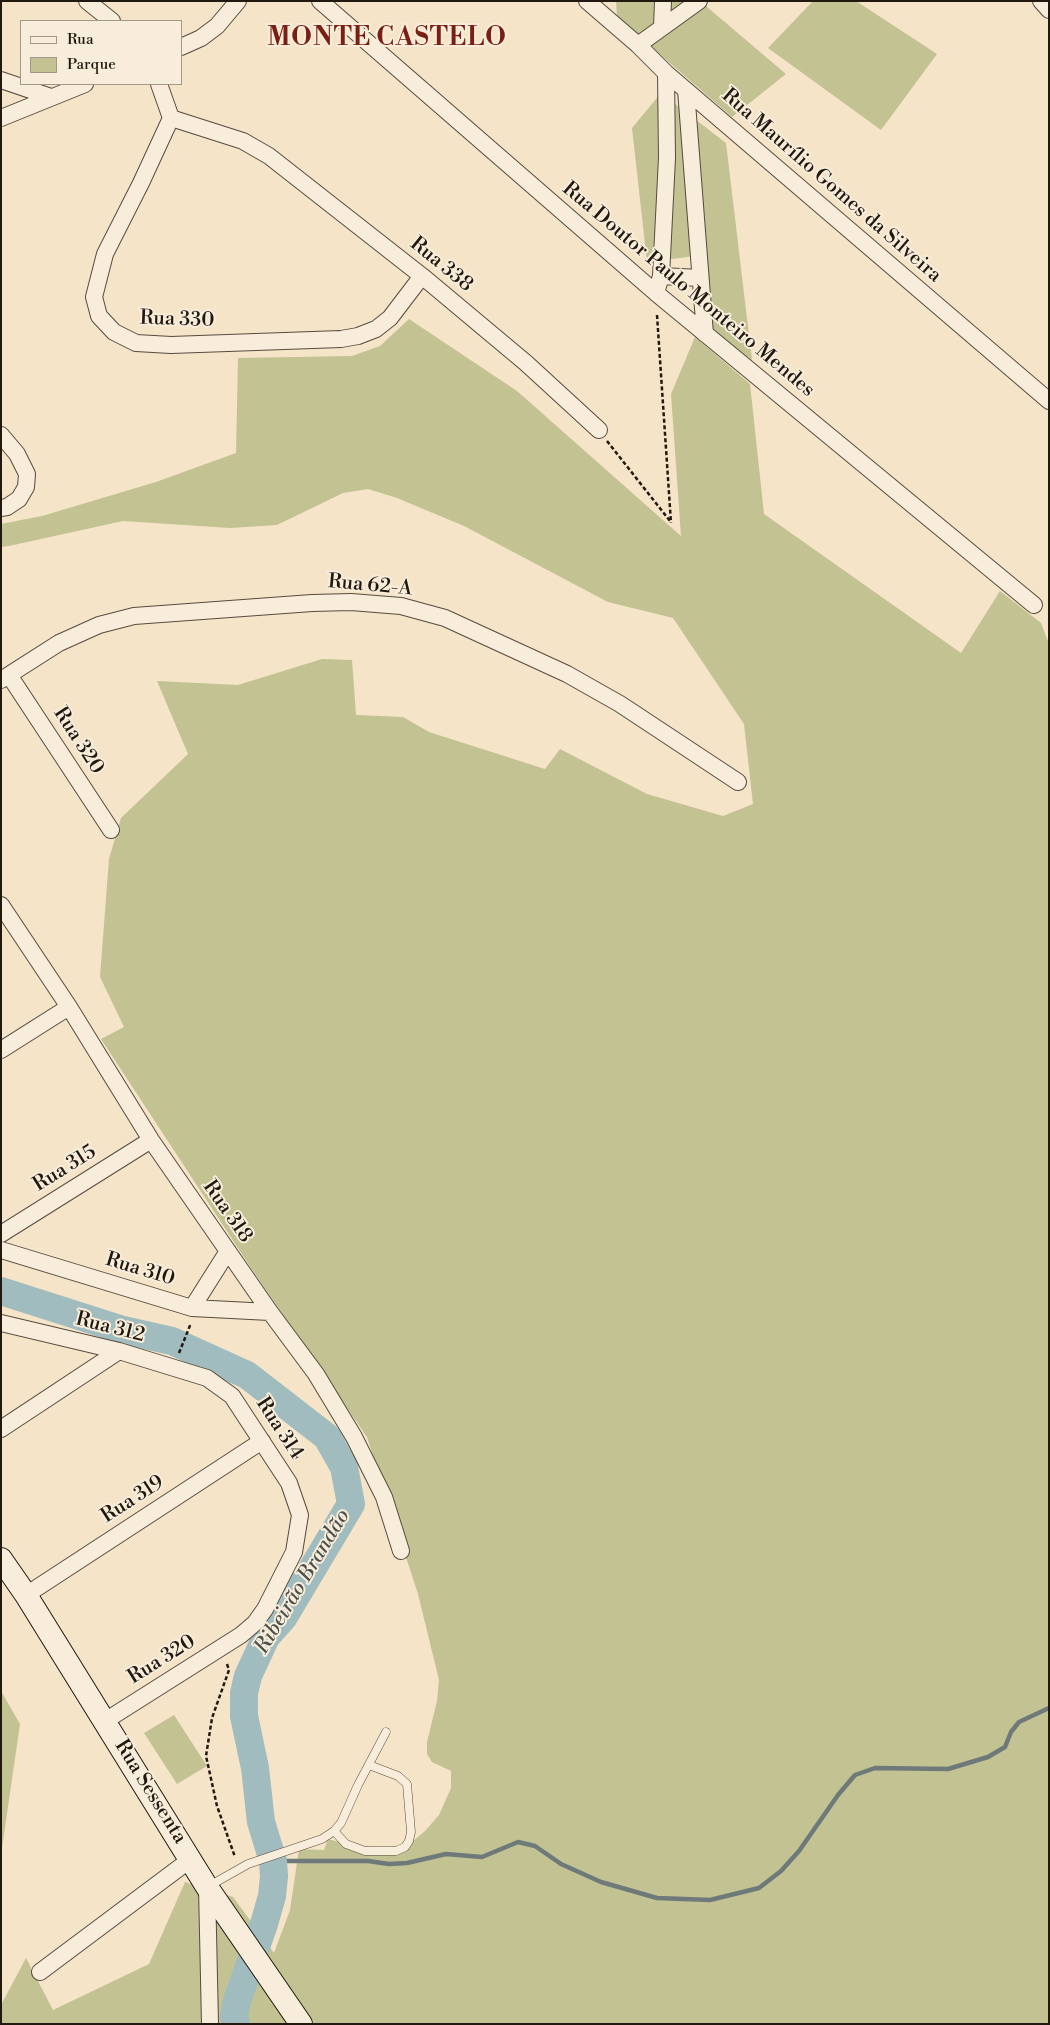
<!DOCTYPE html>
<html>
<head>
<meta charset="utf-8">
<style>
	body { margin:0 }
	#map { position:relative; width:1050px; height:2025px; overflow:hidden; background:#f5e4c8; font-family:"Libre Bodoni",serif }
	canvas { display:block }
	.frame { position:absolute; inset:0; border:2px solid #211810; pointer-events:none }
	.legend { position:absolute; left:20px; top:20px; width:162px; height:65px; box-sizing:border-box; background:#f8eddb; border:1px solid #a2988a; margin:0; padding:6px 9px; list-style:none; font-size:15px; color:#211810 }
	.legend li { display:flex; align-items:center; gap:10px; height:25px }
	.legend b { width:25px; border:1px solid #a2988a }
</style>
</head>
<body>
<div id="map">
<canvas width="1050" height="2025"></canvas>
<div class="frame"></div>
<ul class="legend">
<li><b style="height:6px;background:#f8eddb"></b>Rua</li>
<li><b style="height:14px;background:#c2c292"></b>Parque</li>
</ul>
</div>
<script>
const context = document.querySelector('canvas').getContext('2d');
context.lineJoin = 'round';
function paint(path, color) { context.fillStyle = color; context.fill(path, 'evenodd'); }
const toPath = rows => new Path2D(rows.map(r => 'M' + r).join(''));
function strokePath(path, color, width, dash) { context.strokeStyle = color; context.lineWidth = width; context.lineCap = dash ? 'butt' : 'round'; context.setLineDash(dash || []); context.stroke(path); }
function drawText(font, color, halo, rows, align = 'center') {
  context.font = font + ' "Libre Bodoni",serif'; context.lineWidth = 4; context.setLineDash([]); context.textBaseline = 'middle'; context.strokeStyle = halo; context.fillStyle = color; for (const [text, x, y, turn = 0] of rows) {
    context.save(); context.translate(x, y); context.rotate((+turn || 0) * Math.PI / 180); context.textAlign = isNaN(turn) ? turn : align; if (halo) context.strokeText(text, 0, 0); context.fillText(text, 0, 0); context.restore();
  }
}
paint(toPath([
	[616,1,700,1,786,74,732,117,617,17],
	[813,1,856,1,937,54,881,130,768,48],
	[661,93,726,143,752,360,708,327,704,255,647,262,632,128],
	[409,319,517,391,681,536,671,394,695,337,750,384,764,514,961,653,1000,591,1041,623,1049,644,1049,2024,1,2024,1,2005,26,1958,53,2010,149,1964,185,1882,233,1897,274,1953,290,1910,299,1849,324,1850,328,1839,351,1845,371,1847,392,1847,412,1842,425,1831,439,1815,451,1788,451,1771,432,1762,427,1754,427,1742,437,1701,439,1680,418,1594,367,1437,253,1271,101,1039,124,1027,100,977,109,859,121,818,188,754,157,681,238,685,322,659,352,660,356,715,403,717,429,732,545,769,560,749,647,794,723,816,753,804,744,724,673,618,608,602,464,526,397,498,368,489,343,493,277,525,230,528,123,521,9,546,1,547,1,524,42,516,156,482,236,453,238,358,352,356,380,346],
	[1,1691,20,1724,1,1855],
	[174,1715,207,1766,177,1784,144,1733]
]), '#c2c292');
strokePath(toPath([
	[273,1861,368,1861,389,1864,407,1863,446,1854,482,1857,518,1842,535,1846,561,1864,601,1882,657,1898,710,1900,759,1888,781,1871,799,1851,838,1795,855,1775,875,1768,948,1769,988,1757,1005,1747,1011,1732,1019,1722,1049,1708]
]), '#6d7a79', 4.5);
strokePath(toPath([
	[1,1291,123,1330,172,1341,247,1375,327,1437,344,1467,351,1504,283,1618,266,1637,248,1676,244,1693,244,1716,255,1768,261,1822,273,1861,274,1876,272,1896,264,1924,237,2001,234,2016,236,2024]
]), '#a0bcbf', 28);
const lane = toPath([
	[334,1831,346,1844,365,1851,396,1851,405,1847,409,1841,411,1832,407,1784,398,1776,369,1765],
	[209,1886,248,1864,322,1839,334,1831,341,1823,358,1785,386,1732]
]);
const street = toPath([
	[87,1,112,21],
	[320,1,656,293,1034,605],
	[587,1,638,45,666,73,1049,401],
	[1041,1,1049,10],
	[662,27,663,1],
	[638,45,699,1],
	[181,47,201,38,217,26,238,1],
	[1,80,51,97],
	[159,84,171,118,243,141,269,156,422,276,526,363,599,430],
	[686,90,705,334],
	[1,118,85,84],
	[171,118,141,183,105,254,94,297,99,316,114,332,136,343,171,345,341,339,358,336,376,329,390,318,422,276],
	[661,276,700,278],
	[656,293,661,276,667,158,666,73],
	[1,435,17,454,27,474,26,487,19,499,7,507,1,508],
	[9,675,111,830],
	[1,680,59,643,99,625,134,616,312,603,351,602,401,606,445,618,567,674,620,704,738,782],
	[1,905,69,1007,151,1140,270,1312,316,1374,354,1437,384,1497,401,1551],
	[1,1050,69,1007],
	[1,1234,151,1140],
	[1,1250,192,1308,270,1312],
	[192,1308,228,1251],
	[1,1323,119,1351,207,1378,232,1396,289,1483,300,1515,294,1552,265,1609,255,1623,241,1635,105,1721],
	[1,1429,119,1351],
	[26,1595,262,1441],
	[207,1887,210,2024],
	[40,1972,191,1859]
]);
const secondary = toPath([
	[1,1559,26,1595,207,1887,301,2024]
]);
strokePath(lane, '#564b3e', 9);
strokePath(street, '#564b3e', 18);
strokePath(secondary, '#211810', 24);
strokePath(toPath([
	[657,315,671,523],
	[607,441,670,521],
	[179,1353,191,1323],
	[227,1664,229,1670,212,1718,206,1756,217,1806,235,1857]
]), '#211810', 2.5, [4, 2.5]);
strokePath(lane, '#f8eddb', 8);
strokePath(street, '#f8eddb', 16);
strokePath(secondary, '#f8eddb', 22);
drawText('20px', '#211810', '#f8eddb', [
	["Rua Maurílio Gomes da Silveira",831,186,41],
	["Rua 338",441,265,39],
	["Rua Doutor Paulo Monteiro Mendes",688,290,40],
	["Rua 330",177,320,2],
	["Rua 62-A",370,586,5],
	["Rua 320",78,741,57],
	["Rua 315",65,1169,-32],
	["Rua 318",227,1212,55],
	["Rua 310",140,1270,17],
	["Rua 312",110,1328,14],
	["Rua 314",279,1429,57],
	["Rua 319",133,1500,-33],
	["Rua 320",162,1660,-32],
	["Rua Sessenta",150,1792,58]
]);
drawText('italic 21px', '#4d514d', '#f8eddb', [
	["Ribeirão Brandão",303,1582,-59]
]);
context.letterSpacing = '1px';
drawText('bold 25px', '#7a1f14', '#f8eddb', [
	["MONTE CASTELO",387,39]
]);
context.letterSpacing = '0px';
</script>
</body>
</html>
